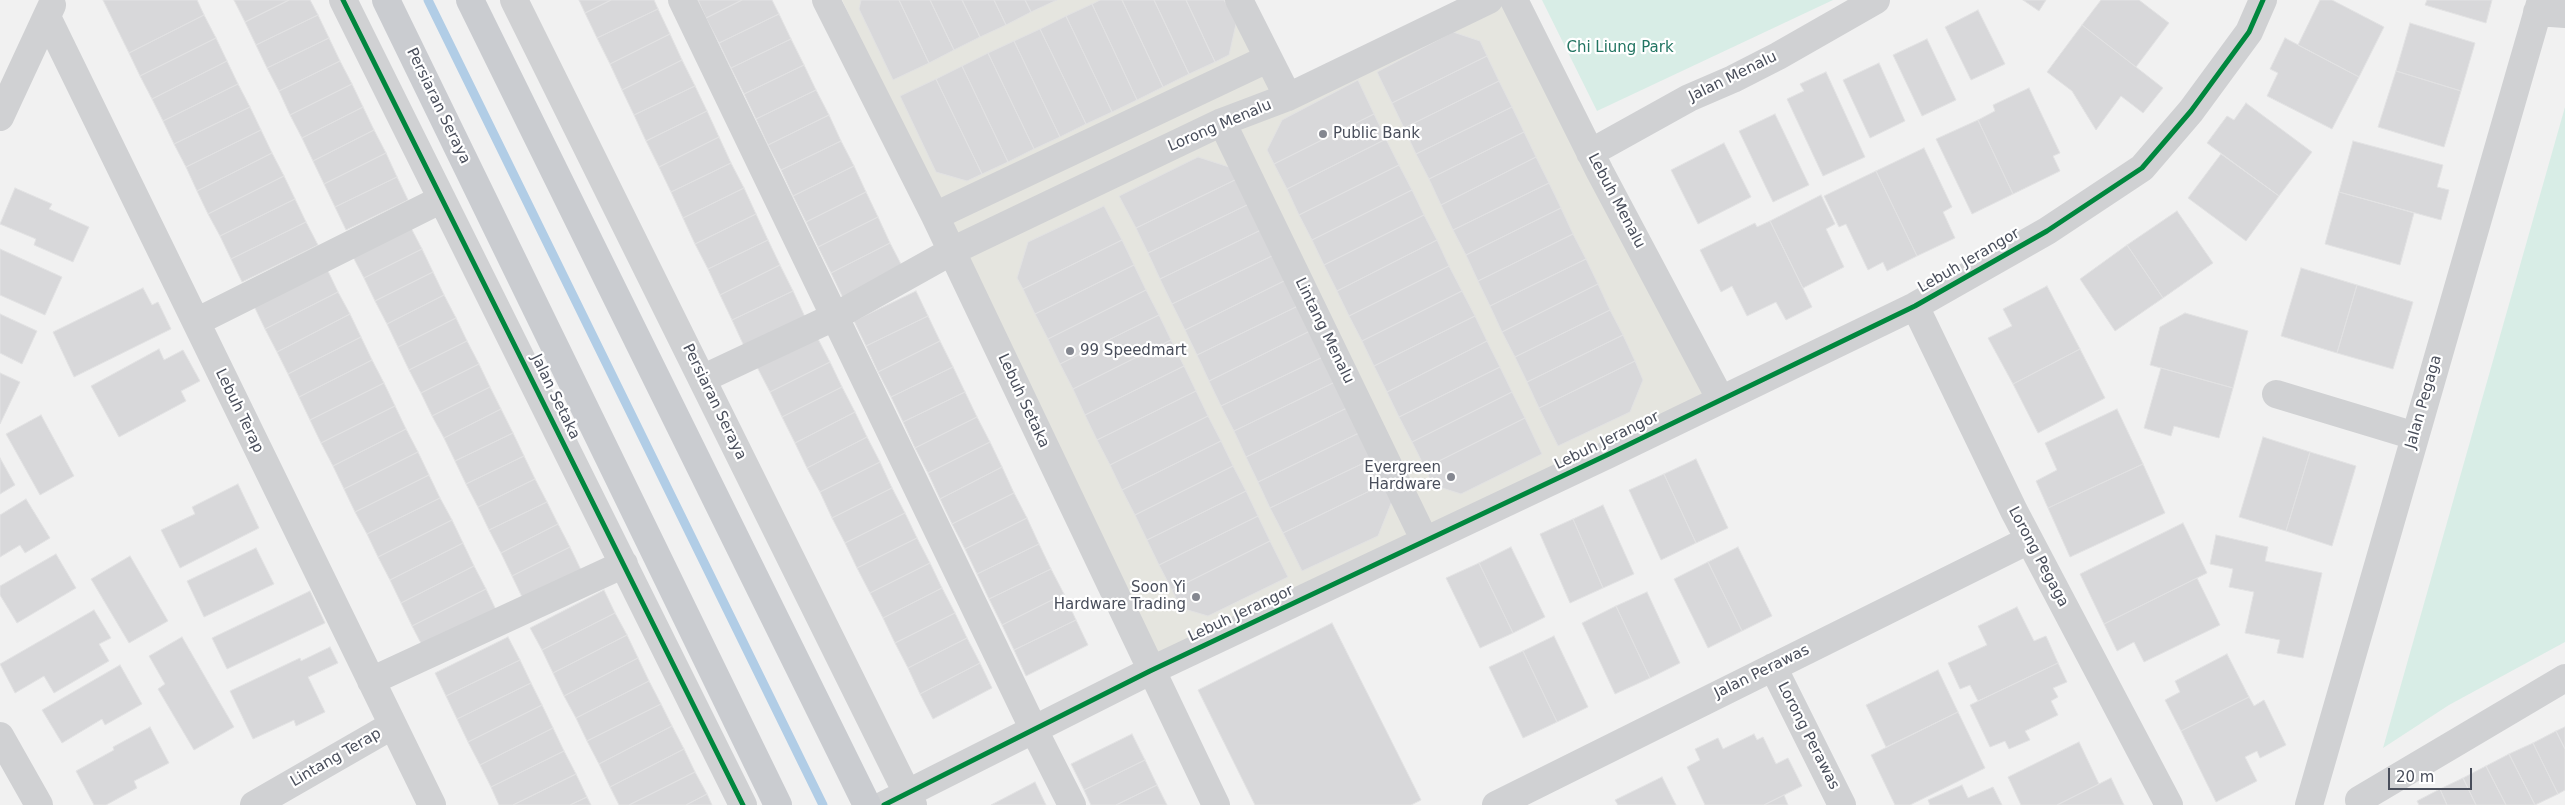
<!DOCTYPE html>
<html>
<head>
<meta charset="utf-8">
<style>
	body { margin:0 }
	#map { position:relative; width:2565px; height:805px; overflow:hidden; background:#f1f1f1; font-family:"DejaVu Sans",sans-serif }
	canvas { display:block }
	.scale { position:absolute; left:2388px; top:768px; width:84px; height:22px; box-sizing:border-box; border:2px solid #494e5b; border-top:0; padding-left:6px; font-size:15px; line-height:18px; white-space:nowrap; color:#494e5b; -webkit-text-stroke:4px #fff; paint-order:stroke }
</style>
</head>
<body>
<div id="map">
<canvas width="2565" height="805"></canvas>
<div class="scale">20 m</div>
</div>
<script>
const context = document.querySelector('canvas').getContext('2d');
context.lineJoin = 'round';
function paint(path, color) { context.fillStyle = color; context.fill(path, 'evenodd'); }
const toPath = rows => new Path2D(rows.map(r => 'M' + r).join(''));
function strokePath(path, color, width, dash) { context.strokeStyle = color; context.lineWidth = width; context.lineCap = dash ? 'butt' : 'round'; context.setLineDash(dash || []); context.stroke(path); }
function drawText(font, color, halo, rows, align = 'center') {
  context.font = font + ' "DejaVu Sans",sans-serif'; context.lineWidth = 4.5; context.setLineDash([]); context.textBaseline = 'middle'; context.strokeStyle = halo; context.fillStyle = color; for (const [text, x, y, turn = 0] of rows) {
    context.save(); context.translate(x, y); context.rotate((+turn || 0) * Math.PI / 180); context.textAlign = isNaN(turn) ? turn : align; if (halo) context.strokeText(text, 0, 0); context.fillText(text, 0, 0); context.restore();
  }
}
paint(toPath([
	[842,0,1230,0,1283,109,1505,3,1704,394,1155,659]
]), '#e5e5df');
paint(toPath([
	[1542,0,1833,0,1597,111],
	[2565,107,2565,642,2449,705,2383,748]
]), '#d8ede6');
strokePath(toPath([
	[428,0,823,805]
]), '#b1cde6', 9);
const building = toPath([
	[103,0,197,0,204,15,129,53,103,0],
	[234,0,289,0,245,22,234,0],
	[289,0,310,0,318,15,256,45,245,22,289,0],
	[579,0,611,0,585,13,579,0],
	[611,0,654,0,658,9,597,38,585,13,611,0],
	[698,0,742,0,706,18,698,0],
	[742,0,772,0,779,14,719,43,706,18,742,0],
	[861,0,899,0,929,63,893,80,859,9,861,0],
	[899,0,930,0,954,50,929,63,899,0],
	[930,0,962,0,980,37,954,50,930,0],
	[962,0,994,0,1006,25,980,37,962,0],
	[994,0,1025,0,1031,12,1006,25,994,0],
	[1025,0,1057,0,1031,12,1025,0],
	[1100,0,1122,0,1163,87,1137,100,1092,4,1100,0],
	[1122,0,1154,0,1189,74,1163,87,1122,0],
	[1154,0,1186,0,1215,62,1189,74,1154,0],
	[1186,0,1224,0,1236,24,1229,55,1215,62,1186,0],
	[2023,0,2046,0,2039,11,2023,0],
	[2101,0,2139,0,2169,23,2136,67,2082,25,2101,0],
	[2320,0,2332,0,2384,27,2359,77,2298,45,2320,0],
	[2427,0,2492,0,2486,23,2425,5,2427,0],
	[1092,4,1137,100,1112,112,1066,16,1092,4],
	[658,9,670,34,610,64,597,38,658,9],
	[1978,10,2005,64,1971,80,1945,27,1978,10],
	[779,14,791,39,731,68,719,43,779,14],
	[204,15,216,38,140,76,129,53,204,15],
	[318,15,329,38,267,68,256,45,318,15],
	[1066,16,1112,112,1086,124,1040,29,1066,16],
	[2410,23,2475,43,2461,91,2396,71,2410,23],
	[2082,25,2163,88,2143,113,2121,96,2096,130,2072,91,2047,72,2082,25],
	[1040,29,1086,124,1060,137,1014,41,1040,29],
	[1453,32,1480,41,1487,56,1392,103,1377,72,1453,32],
	[670,34,682,60,622,90,610,64,670,34],
	[216,38,227,61,152,99,140,76,216,38],
	[329,38,340,61,279,91,267,68,329,38],
	[2285,38,2359,77,2332,129,2267,96,2278,73,2270,69,2285,38],
	[791,39,804,65,744,94,731,68,791,39],
	[1927,39,1956,100,1922,116,1893,55,1927,39],
	[1014,41,1060,137,1034,149,988,53,1014,41],
	[988,53,1034,149,1008,162,962,66,988,53],
	[1487,56,1499,81,1404,128,1392,103,1487,56],
	[682,60,695,86,634,115,622,90,682,60],
	[227,61,238,84,163,121,152,99,227,61],
	[340,61,352,84,290,115,279,91,340,61],
	[1879,63,1905,121,1870,138,1843,80,1879,63],
	[804,65,816,90,756,119,744,94,804,65],
	[962,66,1008,162,982,174,936,79,962,66],
	[2396,71,2461,91,2444,147,2378,127,2396,71],
	[1826,72,1865,157,1823,176,1787,99,1804,91,1800,84,1826,72],
	[936,79,982,174,967,181,936,172,900,96,936,79],
	[1358,80,1374,114,1274,164,1267,150,1282,120,1358,80],
	[1499,81,1512,107,1416,154,1404,128,1499,81],
	[238,84,250,107,174,144,163,121,238,84],
	[352,84,363,107,302,138,290,115,352,84],
	[695,86,707,111,646,141,634,115,695,86],
	[2029,88,2060,153,2053,156,2060,171,2013,194,1978,120,1995,111,1993,105,2029,88],
	[816,90,829,115,768,145,756,119,816,90],
	[2246,103,2312,152,2279,196,2207,143,2227,116,2234,120,2246,103],
	[250,107,261,130,186,167,174,144,250,107],
	[363,107,374,130,313,161,302,138,363,107],
	[1512,107,1524,132,1429,179,1416,154,1512,107],
	[707,111,719,137,659,167,646,141,707,111],
	[1374,114,1386,139,1287,189,1274,164,1374,114],
	[1775,114,1809,185,1773,202,1739,131,1775,114],
	[829,115,841,141,781,170,768,145,829,115],
	[1978,120,2013,194,1972,214,1936,139,1978,120],
	[261,130,272,153,197,191,186,167,261,130],
	[374,130,386,153,324,184,313,161,374,130],
	[1524,132,1536,157,1441,205,1429,179,1524,132],
	[719,137,731,163,671,192,659,167,719,137],
	[1386,139,1399,165,1299,215,1287,189,1386,139],
	[841,141,854,166,793,196,781,170,841,141],
	[2353,141,2443,165,2437,187,2449,190,2441,220,2339,192,2353,141],
	[1724,143,1751,197,1698,224,1671,170,1724,143],
	[1924,148,1952,207,1943,212,1955,238,1917,256,1876,171,1924,148],
	[272,153,284,176,208,214,197,191,272,153],
	[386,153,397,177,335,207,324,184,386,153],
	[2221,154,2279,196,2246,241,2188,198,2221,154],
	[1198,157,1232,168,1237,179,1136,228,1119,196,1198,157],
	[1536,157,1549,183,1453,230,1441,205,1536,157],
	[731,163,744,188,683,218,671,192,731,163],
	[1399,165,1412,190,1312,240,1299,215,1399,165],
	[854,166,866,192,806,222,793,196,854,166],
	[1876,171,1917,256,1887,271,1883,262,1868,270,1846,224,1839,227,1824,196,1876,171],
	[284,176,295,199,220,236,208,214,284,176],
	[397,177,408,200,346,230,335,207,397,177],
	[1237,179,1249,204,1148,253,1136,228,1237,179],
	[1549,183,1561,208,1466,255,1453,230,1549,183],
	[15,188,52,204,49,209,89,227,73,262,34,245,36,239,0,224,15,188],
	[744,188,756,214,695,244,683,218,744,188],
	[1412,190,1424,215,1324,265,1312,240,1412,190],
	[866,192,878,217,818,247,806,222,866,192],
	[2339,192,2414,213,2400,265,2325,244,2339,192],
	[1821,195,1835,224,1826,229,1844,267,1803,288,1770,221,1821,195],
	[295,199,306,222,231,259,220,236,295,199],
	[1249,204,1261,230,1160,279,1148,253,1249,204],
	[1104,206,1122,240,1023,289,1017,278,1028,242,1104,206],
	[1561,208,1573,234,1478,281,1466,255,1561,208],
	[2177,211,2213,263,2163,298,2127,245,2177,211],
	[756,214,768,240,708,269,695,244,756,214],
	[1424,215,1437,240,1337,291,1324,265,1424,215],
	[878,217,890,243,831,273,818,247,878,217],
	[1770,221,1812,307,1786,320,1776,302,1747,316,1732,286,1721,292,1700,250,1755,223,1757,227,1770,221],
	[306,222,318,245,242,282,231,259,306,222],
	[410,226,422,249,364,278,352,255,410,226],
	[1261,230,1274,255,1172,304,1160,279,1261,230],
	[1573,234,1586,259,1490,306,1478,281,1573,234],
	[768,240,780,265,720,295,708,269,768,240],
	[1122,240,1134,265,1035,314,1023,289,1122,240],
	[1437,240,1449,266,1349,316,1337,291,1437,240],
	[890,243,903,268,843,298,831,273,890,243],
	[2127,245,2163,298,2115,331,2080,279,2127,245],
	[0,249,62,277,45,315,0,295,0,249],
	[422,249,433,272,375,301,364,278,422,249],
	[1274,255,1286,280,1185,330,1172,304,1274,255],
	[1586,259,1598,284,1502,332,1490,306,1586,259],
	[780,265,793,291,732,320,720,295,780,265],
	[1134,265,1146,290,1048,339,1035,314,1134,265],
	[1449,266,1462,291,1362,341,1349,316,1449,266],
	[2301,268,2357,285,2337,353,2281,336,2301,268],
	[327,269,338,292,265,329,254,306,327,269],
	[433,272,444,295,387,324,375,301,433,272],
	[1286,280,1298,306,1197,355,1185,330,1286,280],
	[1598,284,1610,310,1515,357,1502,332,1598,284],
	[2357,285,2413,302,2393,369,2337,353,2357,285],
	[2047,286,2080,349,2013,384,1988,338,2012,326,2003,309,2047,286],
	[143,288,152,305,158,302,171,329,74,377,53,332,143,288],
	[1146,290,1159,315,1060,364,1048,339,1146,290],
	[793,291,805,317,744,346,732,320,793,291],
	[916,291,928,316,866,346,854,321,916,291],
	[1462,291,1475,316,1374,366,1362,341,1462,291],
	[338,292,350,314,277,352,265,329,338,292],
	[444,295,456,318,398,347,387,324,444,295],
	[1298,306,1310,331,1209,381,1197,355,1298,306],
	[1610,310,1623,335,1527,382,1515,357,1610,310],
	[2185,313,2248,331,2233,388,2150,365,2160,327,2185,313],
	[0,314,37,331,22,364,0,353,0,314],
	[350,314,361,337,288,374,277,352,350,314],
	[1159,315,1171,340,1073,389,1060,364,1159,315],
	[928,316,940,341,878,372,866,346,928,316],
	[1475,316,1487,341,1387,392,1374,366,1475,316],
	[456,318,467,341,409,370,398,347,456,318],
	[1310,331,1323,357,1221,406,1209,381,1310,331],
	[1623,335,1635,361,1539,408,1527,382,1623,335],
	[361,337,372,360,299,397,288,374,361,337],
	[817,337,830,362,770,392,757,367,817,337],
	[1171,340,1184,366,1085,415,1073,389,1171,340],
	[467,341,479,364,421,393,409,370,467,341],
	[940,341,953,367,891,397,878,372,940,341],
	[1487,341,1500,367,1399,417,1387,392,1487,341],
	[159,349,164,360,183,350,200,381,181,391,186,401,119,437,91,386,159,349],
	[2080,349,2105,398,2038,433,2013,384,2080,349],
	[1323,357,1335,382,1234,431,1221,406,1323,357],
	[372,360,384,383,310,420,299,397,372,360],
	[1635,361,1643,380,1630,412,1558,446,1539,408,1635,361],
	[830,362,842,387,782,417,770,392,830,362],
	[479,364,490,387,432,416,421,393,479,364],
	[1184,366,1196,391,1097,440,1085,415,1184,366],
	[953,367,965,392,903,422,891,397,953,367],
	[1500,367,1512,392,1412,442,1399,417,1500,367],
	[2161,368,2233,388,2219,438,2174,426,2171,436,2144,428,2161,368],
	[0,373,20,382,0,424,0,373],
	[1335,382,1347,408,1246,457,1234,431,1335,382],
	[384,383,395,406,321,443,310,420,384,383],
	[490,387,501,409,444,438,432,416,490,387],
	[842,387,855,412,795,443,782,417,842,387],
	[1196,391,1208,416,1110,465,1097,440,1196,391],
	[965,392,977,417,915,448,903,422,965,392],
	[1512,392,1525,418,1425,468,1412,442,1512,392],
	[395,406,406,429,333,466,321,443,395,406],
	[1347,408,1359,433,1258,482,1246,457,1347,408],
	[501,409,513,433,455,461,444,438,501,409],
	[2117,409,2143,464,2048,508,2036,481,2057,470,2045,443,2117,409],
	[855,412,867,437,807,468,795,443,855,412],
	[41,415,74,476,40,495,6,434,41,415],
	[1208,416,1221,441,1122,490,1110,465,1208,416],
	[977,417,990,442,928,473,915,448,977,417],
	[1525,418,1542,454,1461,494,1433,485,1425,468,1525,418],
	[406,429,418,452,344,489,333,466,406,429],
	[513,433,524,456,466,484,455,461,513,433],
	[1359,433,1372,459,1270,508,1258,482,1359,433],
	[867,437,880,462,820,492,807,468,867,437],
	[2263,437,2310,452,2286,531,2239,517,2263,437],
	[1221,441,1233,466,1135,515,1122,490,1221,441],
	[990,442,1002,467,940,499,928,473,990,442],
	[418,452,429,475,355,512,344,489,418,452],
	[2310,452,2356,466,2332,546,2286,531,2310,452],
	[524,456,535,479,478,507,466,484,524,456],
	[0,458,15,485,0,494,0,458],
	[1372,459,1384,484,1283,533,1270,508,1372,459],
	[1696,459,1728,528,1696,543,1664,474,1696,459],
	[880,462,892,488,832,518,820,492,880,462],
	[2143,464,2165,513,2070,557,2048,508,2143,464],
	[1233,466,1246,491,1147,540,1135,515,1233,466],
	[1002,467,1014,493,952,524,940,499,1002,467],
	[1664,474,1696,543,1661,560,1629,490,1664,474],
	[429,475,440,498,367,534,355,512,429,475],
	[535,479,547,502,489,530,478,507,535,479],
	[238,484,259,528,180,568,161,530,195,514,192,507,238,484],
	[1384,484,1392,501,1378,536,1302,571,1283,533,1384,484],
	[892,488,905,513,845,543,832,518,892,488],
	[1246,491,1258,516,1159,565,1147,540,1246,491],
	[1014,493,1027,518,965,549,952,524,1014,493],
	[440,498,452,520,378,557,367,534,440,498],
	[26,499,50,538,25,553,20,545,0,557,0,515,26,499],
	[547,502,558,524,501,553,489,530,547,502],
	[1603,505,1634,574,1603,588,1573,519,1603,505],
	[905,513,917,538,857,568,845,543,905,513],
	[1258,516,1270,541,1172,590,1159,565,1258,516],
	[1027,518,1039,544,977,574,965,549,1027,518],
	[1573,519,1603,588,1570,603,1540,534,1573,519],
	[452,520,463,543,390,580,378,557,452,520],
	[2183,523,2207,573,2104,624,2080,574,2183,523],
	[558,524,570,547,512,576,501,553,558,524],
	[2216,535,2268,547,2265,561,2322,573,2303,658,2277,653,2280,640,2245,633,2254,592,2229,587,2233,569,2210,564,2216,535],
	[917,538,930,563,870,593,857,568,917,538],
	[1270,541,1288,577,1208,616,1181,608,1172,590,1270,541],
	[463,543,474,566,401,603,390,580,463,543],
	[1039,544,1051,569,989,599,977,574,1039,544],
	[570,547,581,570,523,599,512,576,570,547],
	[1511,547,1545,617,1513,633,1479,563,1511,547],
	[1738,547,1772,616,1742,631,1708,562,1738,547],
	[256,548,274,584,204,617,187,581,256,548],
	[56,554,76,588,17,623,0,595,0,586,56,554],
	[130,556,168,621,129,643,91,579,130,556],
	[1708,562,1742,631,1708,648,1674,579,1708,562],
	[930,563,942,588,883,618,870,593,930,563],
	[1479,563,1513,633,1480,648,1446,578,1479,563],
	[474,566,486,589,412,626,401,603,474,566],
	[1051,569,1064,594,1002,625,989,599,1051,569],
	[2197,578,2220,625,2144,662,2134,642,2117,651,2104,624,2197,578],
	[942,588,955,613,895,643,883,618,942,588],
	[486,589,497,612,424,649,412,626,486,589],
	[604,590,615,613,542,650,530,628,604,590],
	[310,591,325,623,227,669,212,638,310,591],
	[1647,592,1680,663,1650,678,1616,606,1647,592],
	[1064,594,1076,620,1014,650,1002,625,1064,594],
	[1616,606,1650,678,1615,694,1582,623,1616,606],
	[2017,607,2034,641,2046,636,2058,663,1978,701,1970,685,1960,689,1948,663,1987,645,1978,626,2017,607],
	[94,610,111,638,99,644,109,661,54,693,44,676,15,693,0,664,94,610],
	[615,613,627,635,553,673,542,650,615,613],
	[955,613,967,638,908,668,895,643,955,613],
	[1076,620,1088,645,1026,676,1014,650,1076,620],
	[1332,623,1421,800,1411,805,1255,805,1198,690,1332,623],
	[627,635,638,658,564,696,553,673,627,635],
	[1554,636,1588,707,1557,722,1523,651,1554,636],
	[182,637,234,727,194,750,158,689,165,684,149,656,182,637],
	[508,637,520,660,446,696,435,673,508,637],
	[967,638,980,663,920,694,908,668,967,638],
	[330,647,338,663,308,677,325,712,296,726,294,720,253,739,230,691,300,658,301,661,330,647],
	[1523,651,1557,722,1523,738,1489,667,1523,651],
	[2227,654,2249,697,2181,731,2165,700,2180,692,2175,681,2227,654],
	[638,658,649,681,576,718,564,696,638,658],
	[520,660,531,683,457,719,446,696,520,660],
	[980,663,992,688,933,719,920,694,980,663],
	[2058,663,2067,682,2053,688,2058,697,2051,701,2058,715,2025,731,2030,740,2009,749,2005,741,1990,747,1970,705,2058,663],
	[120,665,142,704,105,725,102,719,62,743,42,710,120,665],
	[1938,670,1958,712,1886,747,1866,705,1938,670],
	[649,681,661,704,587,741,576,718,649,681],
	[531,683,542,705,468,742,457,719,531,683],
	[2249,697,2254,706,2264,700,2286,745,2260,758,2257,751,2245,757,2257,781,2216,802,2181,731,2249,697],
	[661,704,672,726,599,764,587,741,661,704],
	[542,705,553,728,480,765,468,742,542,705],
	[1958,712,1985,768,1910,805,1895,805,1871,755,1958,712],
	[672,726,684,749,610,787,599,764,672,726],
	[150,727,169,763,134,781,137,788,106,805,94,805,76,771,114,750,113,747,150,727],
	[2565,727,2565,749,2556,731,2565,727],
	[553,728,564,751,491,787,480,765,553,728],
	[2556,731,2565,749,2565,790,2558,794,2533,743,2556,731],
	[1132,734,1145,760,1084,790,1071,764,1132,734],
	[1754,734,1757,740,1763,737,1776,764,1788,758,1802,786,1764,805,1705,805,1687,767,1700,760,1695,749,1718,738,1723,749,1754,734],
	[2079,742,2099,784,2057,805,2021,805,2008,777,2079,742],
	[2533,743,2558,794,2535,805,2509,754,2533,743],
	[684,749,695,772,629,805,619,805,610,787,684,749],
	[564,751,576,774,513,805,499,805,491,787,564,751],
	[2509,754,2535,805,2506,805,2486,766,2509,754],
	[1145,760,1157,785,1116,805,1091,805,1084,790,1145,760],
	[2486,766,2506,805,2476,805,2463,778,2486,766],
	[695,772,707,794,686,805,629,805,695,772],
	[576,774,587,797,570,805,513,805,576,774],
	[1662,777,1676,805,1618,805,1615,800,1662,777],
	[2111,778,2124,805,2057,805,2111,778],
	[2463,778,2476,805,2447,805,2440,789,2463,778],
	[1035,782,1046,805,991,805,1035,782],
	[1157,785,1167,805,1116,805,1157,785],
	[1962,785,1968,798,1993,787,2002,805,1930,805,1928,800,1962,785],
	[2440,789,2447,805,2419,805,2417,801,2440,789],
	[707,794,712,805,686,805,707,794],
	[1784,795,1788,805,1764,805,1784,795],
	[587,797,591,805,570,805,587,797]
]);
paint(building, '#d8d8da');
strokePath(building, '#e2e2e3', 1);
strokePath(toPath([
	[343,0,743,805],
	[514,0,913,805],
	[682,0,1034,730,1072,805],
	[826,0,935,216,1216,805],
	[1239,0,1288,97],
	[1514,0,1600,172,1721,400],
	[2537,12,2565,14],
	[47,17,432,805],
	[0,117,52,5],
	[1222,122,1425,541],
	[1590,153,1689,98,1733,79,1778,56,1876,0],
	[935,216,1267,59],
	[1915,306,2014,511,2169,805],
	[196,322,442,199],
	[702,379,834,317,952,251,1222,122,1288,97,1489,0],
	[2276,394,2415,436],
	[1773,667,1842,805],
	[371,681,624,564],
	[0,736,39,805],
	[2359,800,2565,678],
	[254,805,393,725],
	[884,805,1150,671,1609,454,1915,306,2047,231,2142,168,2191,111,2249,32,2263,0],
	[1496,805,2029,540],
	[2309,805,2541,0]
]), '#d0d1d3', 28);
strokePath(toPath([
	[386,0,778,805],
	[470,0,867,805]
]), '#caccd0', 28);
strokePath(toPath([
	[343,0,743,805],
	[884,805,1150,671,1609,454,1915,306,2047,231,2142,168,2191,111,2249,32,2263,0]
]), '#00873e', 5);
for (const [x, y, r, color] of [
	[1323,134,5,"#848790"],
	[1070,351,5,"#848790"],
	[1451,477,5,"#848790"],
	[1196,597,5,"#848790"]
]) { const dot = new Path2D(); dot.arc(x, y, r, 0, 2 * Math.PI); context.fillStyle = color; context.fill(dot); strokePath(dot, '#fff', 2); }
drawText('15px', '#227562', '#fff', [
	["Chi Liung Park",1620,48]
]);
drawText('15px', '#494e5b', '#fff', [
	["Jalan Menalu",1733,77,-26],
	["Persiaran Seraya",438,106,64],
	["Lorong Menalu",1220,126,-23],
	["Lebuh Menalu",1616,201,62],
	["Lebuh Jerangor",1969,261,-30],
	["Lintang Menalu",1324,331,64],
	["Jalan Setaka",555,397,64],
	["Lebuh Setaka",1023,401,65],
	["Persiaran Seraya",714,402,64],
	["Jalan Pegaga",2424,402,-74],
	["Lebuh Terap",239,411,64],
	["Lebuh Jerangor",1607,441,-26],
	["Lorong Pegaga",2038,557,62],
	["Lebuh Jerangor",1241,614,-25],
	["Jalan Perawas",1762,672,-26],
	["Lorong Perawas",1808,736,63],
	["Lintang Terap",336,758,-30]
]);
drawText('15px', '#494e5b', '#fff', [
	["Public Bank",1333,134],
	["99 Speedmart",1080,351],
	["Evergreen",1441,468,"right"],
	["Hardware",1441,485,"right"],
	["Soon Yi",1186,588,"right"],
	["Hardware Trading",1186,605,"right"]
], 'left');
</script>
</body>
</html>
